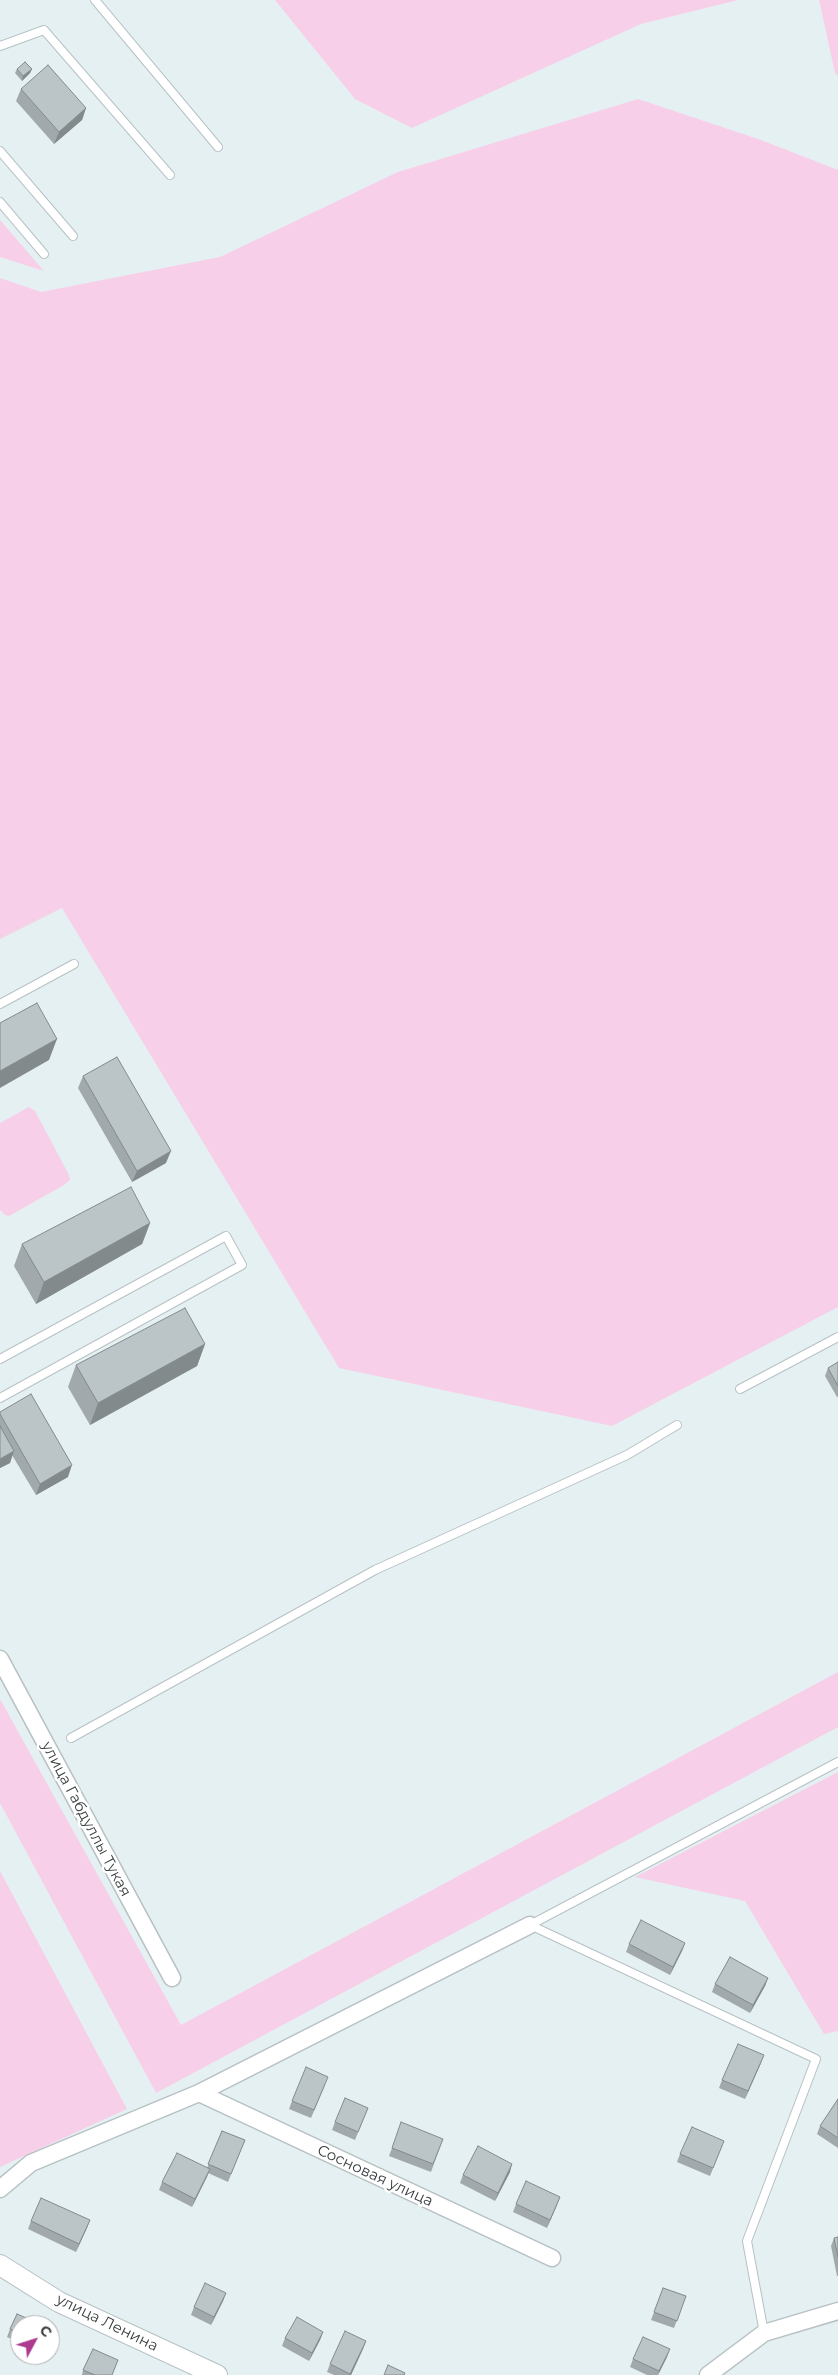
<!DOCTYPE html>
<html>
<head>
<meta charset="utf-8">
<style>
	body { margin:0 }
	#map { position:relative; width:838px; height:2375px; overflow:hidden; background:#e5f0f3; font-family:Montserrat,sans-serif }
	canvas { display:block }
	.north { position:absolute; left:10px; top:2315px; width:50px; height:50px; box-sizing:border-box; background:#fff; border:1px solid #b0b1b2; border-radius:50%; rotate:50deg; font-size:14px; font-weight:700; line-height:20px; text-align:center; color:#393d3e }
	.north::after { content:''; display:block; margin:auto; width:18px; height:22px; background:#ae3990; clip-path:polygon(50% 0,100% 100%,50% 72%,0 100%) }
</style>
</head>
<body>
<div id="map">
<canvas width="838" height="2375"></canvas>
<div class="north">С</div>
</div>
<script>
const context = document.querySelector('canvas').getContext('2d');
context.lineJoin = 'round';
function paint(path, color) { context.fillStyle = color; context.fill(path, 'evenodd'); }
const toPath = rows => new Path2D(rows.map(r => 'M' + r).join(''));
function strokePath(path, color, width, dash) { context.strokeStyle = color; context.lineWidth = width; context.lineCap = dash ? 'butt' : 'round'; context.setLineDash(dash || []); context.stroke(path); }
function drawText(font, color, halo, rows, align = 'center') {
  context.font = font + ' Montserrat,sans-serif'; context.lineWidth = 5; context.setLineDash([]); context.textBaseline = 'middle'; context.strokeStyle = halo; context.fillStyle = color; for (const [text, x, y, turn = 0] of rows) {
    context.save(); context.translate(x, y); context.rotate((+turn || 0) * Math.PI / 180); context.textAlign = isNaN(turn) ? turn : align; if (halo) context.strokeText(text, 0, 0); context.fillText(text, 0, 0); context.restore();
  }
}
paint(toPath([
	[275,0,738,0,641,24,412,128,355,99],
	[819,0,838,0,838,76,835,73],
	[638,99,761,140,838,170,838,1307,612,1426,339,1368,62,908,0,939,0,278,41,292,220,257,398,172],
	[0,220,44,271,0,257],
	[29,1107,35,1111,68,1173,70,1180,64,1185,9,1216,5,1215,0,1210,0,1123],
	[838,1672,838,1727,156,2093,0,1803,0,1699,181,2025],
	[838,1772,838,2031,824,2034,745,1901,635,1877],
	[0,1871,127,2109,0,2167]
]), '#f8cfe9');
const service = toPath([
	[95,0,218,147],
	[0,46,44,30,170,175],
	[0,151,73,236],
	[0,202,44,254],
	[0,1004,74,964],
	[0,1359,226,1236,242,1265,0,1398],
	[740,1389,838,1337],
	[71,1738,375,1570,627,1455,677,1425],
	[530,1925,816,2059,747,2241,764,2333],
	[530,1925,838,1762]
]);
const minor = toPath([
	[0,1659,172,1978],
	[199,2093,552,2258],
	[0,2189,31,2163,199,2093,530,1925],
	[708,2375,764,2333,838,2311]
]);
const tertiary = toPath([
	[0,2265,59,2302,217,2375]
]);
strokePath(service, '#b7c1c4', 10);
strokePath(minor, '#b7c1c4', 19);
strokePath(tertiary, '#b7c1c4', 22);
strokePath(service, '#fff', 8);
strokePath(minor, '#fff', 16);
strokePath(tertiary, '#fff', 20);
paint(toPath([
	[17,69,32,69,30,73,22,81,15,73],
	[21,89,86,108,82,120,54,144,16,101],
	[83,1076,166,1163,132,1182,78,1088],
	[150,1223,142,1244,36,1304,14,1266,22,1244],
	[205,1344,197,1366,90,1425,68,1387,76,1365],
	[838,1362,838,1397,837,1397,825,1376,828,1368],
	[0,1412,68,1477,36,1495,12,1455,10,1463,0,1468],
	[685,1943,682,1951,670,1975,626,1952,629,1944],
	[768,1978,765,1986,750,2013,712,1992,715,1984],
	[761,2063,745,2099,719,2088,722,2080],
	[325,2085,311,2118,289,2109,292,2101],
	[838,2099,838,2148,817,2134,820,2126],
	[368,2108,355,2140,332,2130,335,2122],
	[222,2131,245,2140,228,2182,208,2173,192,2207,159,2190,162,2182,207,2168],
	[443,2139,431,2172,389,2156,392,2148],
	[724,2141,710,2176,677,2162,680,2154],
	[510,2172,495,2201,460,2183,463,2175],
	[516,2204,557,2205,547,2228,513,2212],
	[90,2220,76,2252,28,2229,31,2221],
	[838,2237,838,2276,837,2276,831,2246,834,2238],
	[663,2288,686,2296,674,2328,651,2320],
	[226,2293,223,2301,211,2325,191,2315,194,2307],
	[20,2325,20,2343,7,2337,10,2329],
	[323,2332,320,2340,309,2361,282,2346,285,2338],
	[366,2341,363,2349,351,2375,334,2375,327,2372,330,2364],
	[667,2357,658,2375,647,2375,630,2367,633,2359],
	[118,2360,112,2375,82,2375,83,2370]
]), '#a1a9ac');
paint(toPath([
	[32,69,30,73,22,81,23,76],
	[86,108,82,120,54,144,59,132],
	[57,1039,49,1060,0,1088,0,1071],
	[171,1151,166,1163,132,1182,137,1171],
	[150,1223,142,1244,36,1304,44,1282],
	[205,1344,197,1366,90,1425,98,1403],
	[14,1451,10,1463,0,1468,0,1459],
	[72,1465,68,1477,36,1495,40,1484],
	[685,1943,682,1951,670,1975,673,1967],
	[768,1978,765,1986,750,2013,753,2005],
	[764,2055,761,2063,745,2099,748,2091],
	[512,2164,510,2172,495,2201,498,2193],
	[210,2169,207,2177,192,2207,195,2199],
	[560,2197,557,2205,547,2228,550,2220],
	[90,2220,87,2228,76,2252,79,2244],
	[226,2293,223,2301,211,2325,214,2317],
	[323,2332,320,2340,309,2361,312,2353],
	[366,2341,363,2349,351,2375,350,2375],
	[670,2349,667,2357,658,2375,659,2371]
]), '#838a8c');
const building = toPath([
	[25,62,32,69,23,76,17,69,25,62],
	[48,65,86,108,59,132,21,89,48,65],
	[37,1003,57,1039,0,1071,0,1023,37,1003],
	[117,1057,171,1151,137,1171,83,1076,117,1057],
	[131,1187,150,1223,44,1282,22,1244,131,1187],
	[185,1308,205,1344,98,1403,76,1365,185,1308],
	[838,1362,838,1386,828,1368,838,1362],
	[31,1394,72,1465,40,1484,0,1414,0,1412,31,1394],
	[0,1426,14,1451,0,1459,0,1426],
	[641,1920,685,1943,673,1967,629,1944,641,1920],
	[730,1957,768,1978,753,2005,715,1984,730,1957],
	[738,2044,764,2055,748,2091,722,2080,738,2044],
	[306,2067,328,2077,314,2110,292,2101,306,2067],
	[345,2098,368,2108,358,2132,335,2122,345,2098],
	[838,2099,838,2138,820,2126,838,2099],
	[401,2122,443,2139,433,2164,392,2148,401,2122],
	[692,2127,724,2141,713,2168,680,2154,692,2127],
	[222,2131,245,2140,231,2174,208,2164,222,2131],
	[478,2146,512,2164,498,2193,463,2175,478,2146],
	[177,2153,210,2169,195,2199,162,2182,177,2153],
	[526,2181,560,2197,550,2220,516,2204,526,2181],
	[41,2198,90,2220,79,2244,31,2221,41,2198],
	[838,2237,838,2257,834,2238,838,2237],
	[205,2283,226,2293,214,2317,194,2307,205,2283],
	[663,2288,686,2296,677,2321,654,2312,663,2288],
	[17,2314,38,2323,37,2325,20,2325,20,2333,10,2329,17,2314],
	[297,2317,323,2332,312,2353,285,2338,297,2317],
	[345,2331,366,2341,350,2374,330,2364,345,2331],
	[643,2337,670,2349,659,2371,633,2359,643,2337],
	[93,2349,118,2360,112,2375,95,2375,83,2370,93,2349],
	[388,2365,405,2373,404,2375,384,2375,388,2365]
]);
paint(building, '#bbc5c8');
strokePath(building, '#838a8c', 1);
drawText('15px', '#393d3e', '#fff', [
	["улица Габдуллы Тукая",86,1819,62],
	["Сосновая улица",375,2176,25],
	["улица Ленина",107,2323,26]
]);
</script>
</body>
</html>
